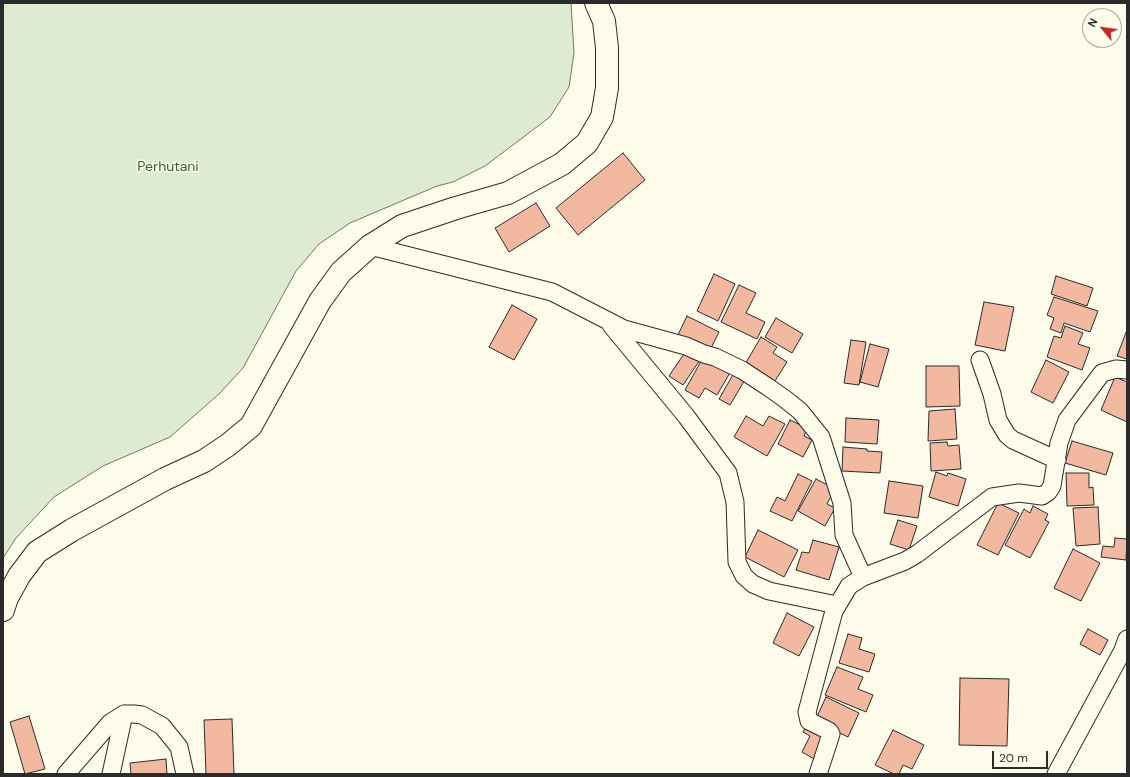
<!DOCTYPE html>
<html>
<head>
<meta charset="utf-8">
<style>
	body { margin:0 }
	#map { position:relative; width:1130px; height:777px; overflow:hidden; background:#fdfbea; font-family:"DM Sans",sans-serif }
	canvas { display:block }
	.frame { position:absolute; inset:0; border:4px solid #2b2b2b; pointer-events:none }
	.north { position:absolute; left:1082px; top:8px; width:40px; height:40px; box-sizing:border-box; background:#fdfbea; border:1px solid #a9a89e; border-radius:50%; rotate:299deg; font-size:11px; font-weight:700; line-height:16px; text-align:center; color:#2b2b2b }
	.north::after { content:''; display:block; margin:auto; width:14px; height:18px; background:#c62828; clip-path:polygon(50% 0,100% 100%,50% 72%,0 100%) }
	.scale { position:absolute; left:992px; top:751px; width:56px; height:18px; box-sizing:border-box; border:2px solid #2b2b2b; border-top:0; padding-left:5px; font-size:12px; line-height:14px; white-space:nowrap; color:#2b2b2b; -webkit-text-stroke:3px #fdfbea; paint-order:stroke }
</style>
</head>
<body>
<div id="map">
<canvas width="1130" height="777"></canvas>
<div class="frame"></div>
<div class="north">N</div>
<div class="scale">20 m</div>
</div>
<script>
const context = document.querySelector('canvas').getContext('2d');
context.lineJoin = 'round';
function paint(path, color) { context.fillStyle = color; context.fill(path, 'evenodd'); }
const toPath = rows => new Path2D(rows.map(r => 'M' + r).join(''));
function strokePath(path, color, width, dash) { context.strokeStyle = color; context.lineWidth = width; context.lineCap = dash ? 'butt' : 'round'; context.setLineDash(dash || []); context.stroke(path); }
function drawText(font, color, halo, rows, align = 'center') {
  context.font = font + ' "DM Sans",sans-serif'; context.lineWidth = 3; context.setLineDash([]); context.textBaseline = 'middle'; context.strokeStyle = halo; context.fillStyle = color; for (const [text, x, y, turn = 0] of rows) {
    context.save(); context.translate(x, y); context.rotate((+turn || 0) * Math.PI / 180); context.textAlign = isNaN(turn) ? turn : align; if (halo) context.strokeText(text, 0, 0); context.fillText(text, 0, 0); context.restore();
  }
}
const green = toPath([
	[3,3,571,3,574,53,569,87,550,117,485,166,453,182,437,186,350,223,319,244,296,271,243,368,219,394,170,437,103,466,54,497,16,538,3,558,3,3]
]);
paint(green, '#deebd1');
strokePath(green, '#74746e', 1);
const building = toPath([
	[623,153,645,180,578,235,556,208,623,153],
	[536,203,550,226,509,252,495,228,536,203],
	[714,274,735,284,718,321,697,311,714,274],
	[1056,276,1093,288,1087,306,1051,294,1056,276],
	[739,285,756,293,746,313,765,322,757,339,721,322,739,285],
	[1054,297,1098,311,1090,332,1064,323,1061,333,1050,329,1054,318,1047,315,1054,297],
	[984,302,1014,307,1005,351,975,345,984,302],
	[512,305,537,319,514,360,489,347,512,305],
	[687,316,719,332,708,354,676,339,687,316],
	[776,318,803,334,792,353,765,337,776,318],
	[1065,326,1083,333,1078,344,1090,348,1082,370,1047,357,1054,336,1061,338,1065,326],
	[1127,330,1127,359,1117,356,1127,330],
	[761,337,777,347,773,353,787,362,773,384,744,366,761,337],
	[851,340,866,342,859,385,844,383,851,340],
	[870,344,889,349,878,387,860,382,870,344],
	[688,348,702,357,683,385,669,376,688,348],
	[704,356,731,371,717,395,705,388,699,398,685,390,704,356],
	[1046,360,1069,372,1053,403,1031,392,1046,360],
	[926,366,959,366,960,406,926,407,926,366],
	[735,371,746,378,730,405,719,399,735,371],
	[1115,377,1127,382,1127,422,1101,410,1115,377],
	[955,409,957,439,928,441,929,411,955,409],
	[746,416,763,426,769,416,785,424,767,456,734,437,746,416],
	[846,418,879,420,877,444,845,442,846,418],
	[790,420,807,428,804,436,812,440,803,457,778,444,790,420],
	[1072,441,1113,453,1106,475,1065,463,1072,441],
	[947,442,948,446,959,445,961,469,931,471,930,443,947,442],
	[843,447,867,449,867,451,882,452,880,473,842,471,843,447],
	[936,472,947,476,948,473,966,479,958,506,929,497,936,472],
	[1066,473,1089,473,1089,488,1093,487,1094,505,1067,506,1066,473],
	[798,474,812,481,792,521,770,511,777,497,785,501,798,474],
	[816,479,835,489,827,504,835,508,825,526,798,511,816,479],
	[889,481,923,486,918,518,884,513,889,481],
	[998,503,1019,513,998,555,977,545,998,503],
	[1033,506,1048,514,1045,520,1049,522,1030,558,1005,545,1024,509,1030,513,1033,506],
	[1098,507,1100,544,1076,546,1073,508,1098,507],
	[898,520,917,526,909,550,890,544,898,520],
	[758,530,798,550,784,577,745,557,758,530],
	[1115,538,1127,539,1126,560,1101,557,1103,546,1114,547,1115,538],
	[813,540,839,547,829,580,796,570,802,552,809,553,813,540],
	[1073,549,1100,563,1081,601,1054,588,1073,549],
	[787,613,814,627,799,656,773,643,787,613],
	[1088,629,1108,640,1100,655,1080,644,1088,629],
	[848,634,862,638,859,649,875,654,869,672,839,663,848,634],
	[837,667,863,677,858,689,873,695,866,712,825,695,837,667],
	[960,678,1009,679,1007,746,959,745,960,678],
	[826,697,859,713,848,737,815,721,826,697],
	[29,716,45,769,25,774,10,722,29,716],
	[232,719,234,774,206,774,204,720,232,719],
	[808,723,830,736,816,760,802,752,810,736,803,732,808,723],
	[893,730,924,745,912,769,903,765,899,774,894,774,875,765,893,730],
	[166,759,167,774,131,774,130,763,166,759]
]);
paint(building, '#f2b8a0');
strokePath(building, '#2b2b2b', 1);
const street = toPath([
	[370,246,552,292,624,329,686,346,704,354,715,357,742,370,768,387,785,399,800,411,821,437,842,503,844,535,863,577,905,561,917,554,992,497,1019,493,1042,496,1048,492,1052,486,1059,443,1067,420,1102,373,1116,369,1127,370],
	[611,325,686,416,728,473,735,502,737,562,744,576,753,584,769,591,837,605],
	[980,360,992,394,998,420,1007,435,1013,440,1057,460],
	[66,774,110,723,124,714,134,714,142,715,162,726,179,747,185,774],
	[111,774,124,714],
	[818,774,831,734,829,731,809,721,807,712,834,611,849,586,863,577],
	[1056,774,1123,650,1127,639]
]);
const highway = toPath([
	[3,610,7,598,19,576,37,552,72,530,165,479,204,461,228,445,251,426,320,301,341,272,370,246,402,226,456,208,508,193,562,164,587,143,602,117,607,88,607,48,604,21,596,3]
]);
strokePath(street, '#2b2b2b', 19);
strokePath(highway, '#2b2b2b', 24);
strokePath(street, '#fdfbea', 17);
strokePath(highway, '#fdfbea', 22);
drawText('14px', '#34623c', '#fdfbea', [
	["Perhutani",168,167]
]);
</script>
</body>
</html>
